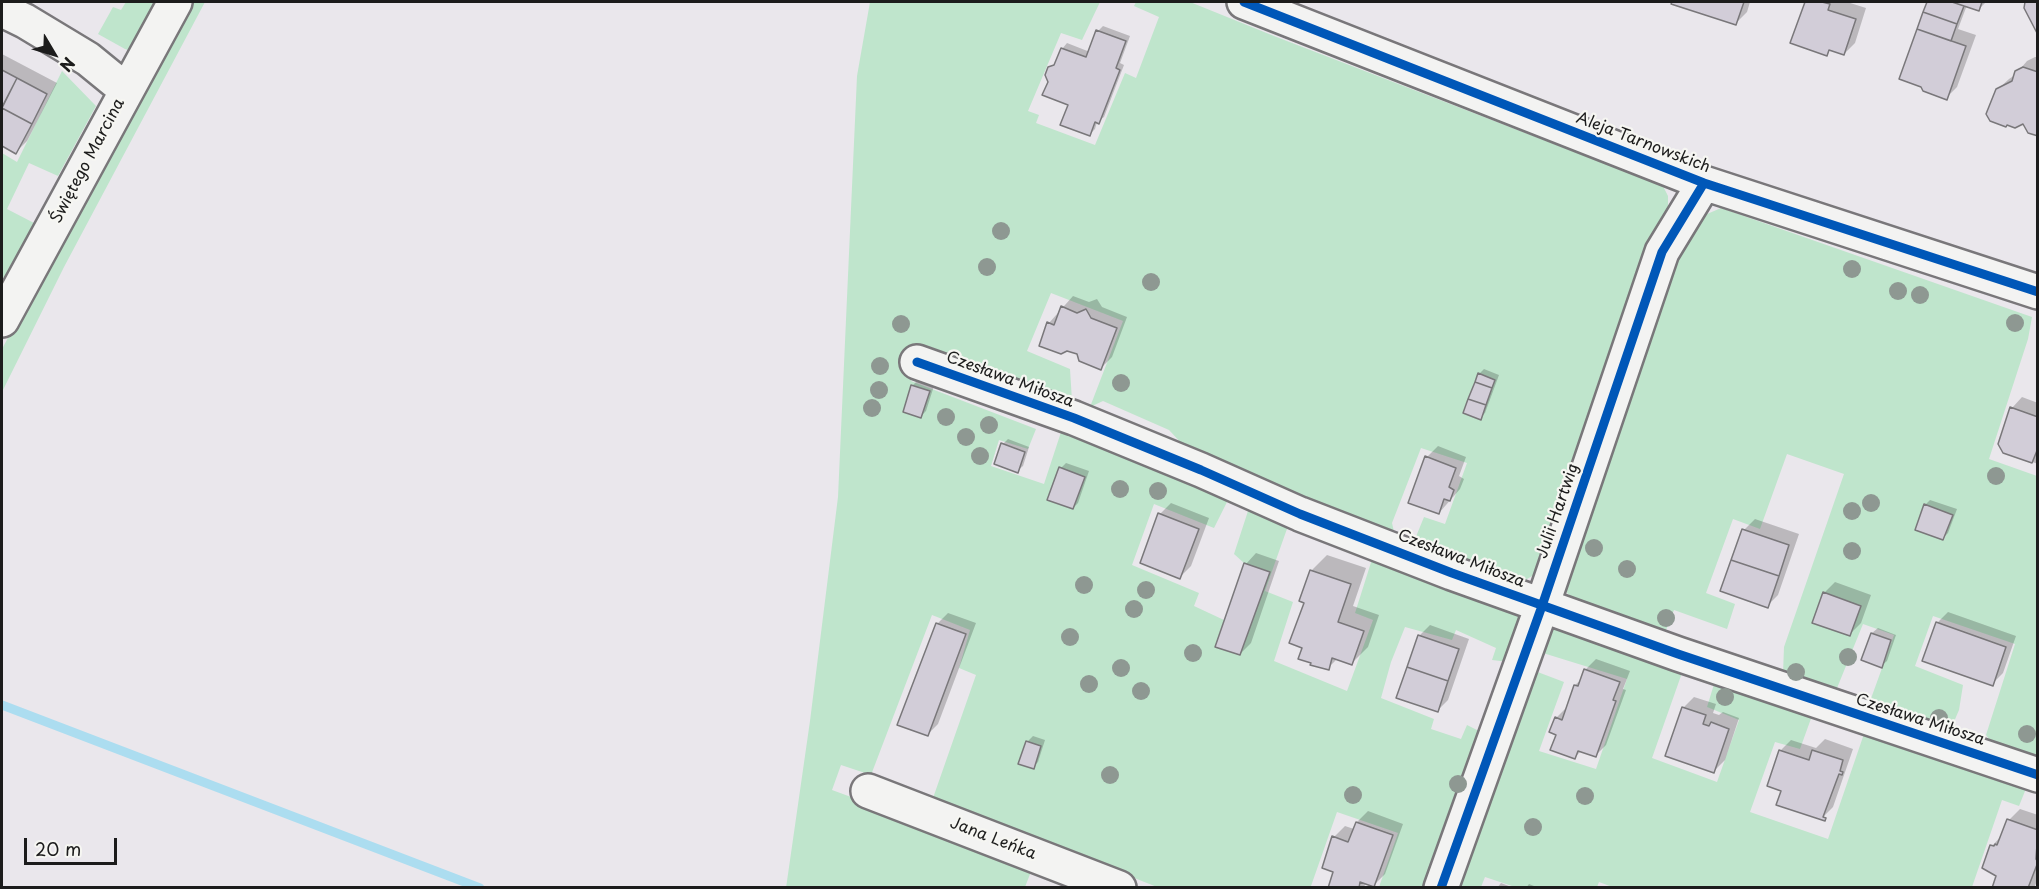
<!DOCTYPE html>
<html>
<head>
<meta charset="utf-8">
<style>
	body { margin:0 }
	#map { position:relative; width:2039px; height:889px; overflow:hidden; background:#eae7ec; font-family:"Playpen Sans",sans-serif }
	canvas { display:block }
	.frame { position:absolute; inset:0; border:3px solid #1c1c1c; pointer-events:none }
	.north { position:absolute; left:24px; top:24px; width:60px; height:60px; -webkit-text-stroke:4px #f6f6f2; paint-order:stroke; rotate:128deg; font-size:16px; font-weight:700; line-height:24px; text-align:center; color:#1c1c1c }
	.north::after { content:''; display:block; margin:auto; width:21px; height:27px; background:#1c1c1c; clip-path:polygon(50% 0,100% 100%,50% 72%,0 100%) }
	.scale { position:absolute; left:24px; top:838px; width:93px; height:27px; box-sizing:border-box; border:3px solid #1c1c1c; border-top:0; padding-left:8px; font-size:18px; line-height:21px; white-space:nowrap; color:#1c1c1c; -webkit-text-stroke:4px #f6f6f2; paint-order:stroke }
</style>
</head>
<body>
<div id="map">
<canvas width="2039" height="889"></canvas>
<div class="frame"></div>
<div class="north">N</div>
<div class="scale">20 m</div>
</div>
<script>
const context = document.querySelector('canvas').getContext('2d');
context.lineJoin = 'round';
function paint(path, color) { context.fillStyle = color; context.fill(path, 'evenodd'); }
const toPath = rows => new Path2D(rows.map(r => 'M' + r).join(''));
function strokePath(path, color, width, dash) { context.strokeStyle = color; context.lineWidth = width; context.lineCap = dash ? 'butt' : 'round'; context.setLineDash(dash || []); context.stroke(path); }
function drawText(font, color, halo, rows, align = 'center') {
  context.font = font + ' "Playpen Sans",sans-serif'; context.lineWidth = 4.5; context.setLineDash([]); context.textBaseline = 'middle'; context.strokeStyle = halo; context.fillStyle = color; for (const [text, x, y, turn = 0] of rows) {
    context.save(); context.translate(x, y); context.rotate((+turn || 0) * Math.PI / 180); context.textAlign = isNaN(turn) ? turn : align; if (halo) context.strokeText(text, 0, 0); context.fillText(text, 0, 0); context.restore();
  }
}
paint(toPath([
	[126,2,166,2,135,52,125,49,98,34,113,7,121,10],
	[188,2,205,2,64,267,2,392,2,349],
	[870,2,1100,2,1082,40,1061,33,1028,111,1039,115,1036,123,1095,145,1125,73,1136,78,1159,17,1134,6,1136,2,1190,2,1274,36,1663,186,1668,196,1668,212,1548,557,1534,575,1518,584,1413,544,1424,517,1445,524,1467,463,1421,448,1392,523,1395,536,1351,521,1185,447,1169,430,1103,401,1090,407,1123,321,1051,293,1027,351,1070,369,1072,401,925,345,911,381,1036,429,1028,449,999,440,991,466,1044,484,1064,423,1215,491,1227,502,1214,528,1154,504,1132,565,1199,593,1194,606,1224,620,1215,647,1240,655,1269,572,1244,563,1234,554,1248,511,1288,526,1265,591,1293,602,1274,661,1347,691,1373,620,1355,613,1374,553,1514,604,1521,617,1509,662,1492,660,1496,648,1456,630,1452,640,1405,627,1391,662,1381,698,1434,719,1431,729,1461,739,1467,725,1485,734,1437,877,1423,887,1379,887,1398,833,1337,812,1311,886,1314,887,1157,887,933,798,976,675,959,668,970,630,932,615,871,775,841,765,832,790,1034,864,1025,887,786,888,810,721,838,497,857,76],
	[62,71,96,106,58,176,29,163,7,209,34,223,4,278,2,276,2,153,17,162],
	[1721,208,2032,317,2028,339,1989,459,2037,476,2037,759,1996,748,1986,735,2015,644,1933,616,1915,666,1963,685,1959,710,1953,724,1935,726,1869,704,1894,635,1863,624,1835,693,1783,674,1784,647,1844,474,1787,454,1760,529,1733,519,1706,593,1735,604,1727,629,1674,610,1664,635,1585,609,1567,593,1561,572,1691,221],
	[1924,504,1953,515,1944,540,1915,530],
	[1546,622,1683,670,1652,758,1717,782,1739,720,1707,707,1715,681,1813,713,1800,749,1775,742,1750,812,1828,839,1866,728,2019,779,2025,791,2019,806,2002,800,1972,887,1615,888,1599,882,1597,887,1518,888,1485,877,1481,887,1450,888,1535,671,1564,682,1539,751,1596,769,1627,679,1543,653,1538,646]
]), '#bfe5cc');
paint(toPath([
	[1672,2,1750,2,1747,12,1736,23],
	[1806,2,1847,2,1866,8,1855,43,1844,54,1831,49,1826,54,1792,43],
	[1929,2,1986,2,1979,9,1967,5,1958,29,1976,35,1957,87,1946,98,1922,85,1901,78],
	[1103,26,1130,36,1120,63,1124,65,1104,117,1097,122,1095,129,1089,135,1070,104,1050,82,1049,68,1057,62,1062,49,1067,43,1090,52,1098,31],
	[2,54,57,83,27,141,16,152,2,144],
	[2035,57,2038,57,2038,134,1997,90,2009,79,2015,75,2027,61],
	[1073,296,1089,302,1097,299,1102,307,1127,317,1112,357,1101,368,1079,354,1049,323],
	[1484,369,1499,375,1485,413,1480,418,1479,374],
	[917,381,934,386,926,411,921,416,912,386],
	[2022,397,2038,403,2038,464,2004,452,2012,408],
	[1008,439,1029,447,1023,466,1017,471,1003,444],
	[1438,446,1466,457,1459,476,1464,479,1460,489,1439,513,1427,457],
	[1066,463,1089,471,1078,503,1073,508,1061,468],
	[1930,500,1957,509,1948,533,1943,538,1925,505],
	[1171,503,1209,518,1191,566,1180,577,1160,514],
	[1755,519,1799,534,1778,595,1767,606,1722,590,1744,530],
	[1256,553,1279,561,1251,643,1240,654,1246,564],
	[1327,555,1366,568,1353,606,1379,615,1368,647,1352,663,1338,658,1328,668,1304,647,1306,602,1311,571],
	[1835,582,1871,595,1861,623,1850,634,1824,593],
	[1948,612,2016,636,2003,673,1992,684,1937,623],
	[948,613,976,623,938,724,927,735,937,624],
	[1430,625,1469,639,1448,700,1437,711,1419,636],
	[1878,628,1896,635,1887,661,1881,666,1863,659,1872,633],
	[1596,659,1630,671,1623,689,1626,690,1606,745,1595,756,1581,751,1575,757,1558,734,1556,718,1567,707,1575,685,1582,679,1585,670],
	[1694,697,1716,704,1713,713,1719,715,1723,712,1739,718,1725,760,1714,771,1683,708],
	[1033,736,1045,740,1038,762,1033,767,1027,742],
	[1825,739,1853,749,1833,807,1822,818,1783,790,1780,751,1791,740,1816,748],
	[2020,809,2038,815,2038,879,2034,888,1994,888,1998,876,1992,846,2003,834,2009,820],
	[1368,811,1403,824,1385,874,1374,885,1367,882,1363,888,1331,888,1335,871,1334,837,1345,826,1354,829,1357,822],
	[1501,883,1514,888,1497,888],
	[1529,884,1539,888,1526,888]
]), '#0003');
strokePath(toPath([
	[2,705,480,888]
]), '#acddf0', 9);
const building = toPath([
	[1672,2,1744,2,1736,25,1671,4,1672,2],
	[1805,2,1822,2,1830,4,1828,10,1856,19,1844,55,1829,50,1827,56,1790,43,1805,2],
	[1927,2,1952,2,1964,6,1957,24,1923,12,1927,2],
	[1952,2,1982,2,1979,11,1952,2],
	[2025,2,2038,2,2038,35,2024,8,2025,2],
	[1923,12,1957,24,1951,41,1917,29,1923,12],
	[1917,29,1966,46,1947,100,1923,91,1921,87,1899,79,1917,29],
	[1096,30,1126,41,1116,68,1120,70,1099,124,1095,122,1090,136,1060,125,1068,105,1042,95,1048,82,1045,75,1048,67,1054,65,1061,48,1086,57,1096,30],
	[2023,67,2038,72,2038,136,2028,133,2023,124,2015,128,2007,125,2006,127,1990,121,1986,114,1996,89,2012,81,2015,71,2023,67],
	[2,70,17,78,2,107,2,70],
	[17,78,47,94,32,124,2,108,17,78],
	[2,108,32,124,16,154,2,146,2,108],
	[1061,306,1077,313,1086,309,1091,318,1117,328,1101,370,1079,361,1077,354,1067,351,1061,354,1039,346,1047,322,1054,325,1061,306],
	[1478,373,1495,380,1492,388,1475,382,1478,373],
	[1475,382,1492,388,1486,405,1468,399,1475,382],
	[911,385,930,391,921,418,903,412,911,385],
	[1468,399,1486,405,1481,420,1463,413,1468,399],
	[2010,407,2038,417,2038,448,2032,463,2003,453,1998,444,2010,407],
	[1001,443,1025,452,1018,473,994,464,1001,443],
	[1425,456,1456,468,1449,487,1454,490,1450,501,1444,499,1439,514,1408,503,1425,456],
	[1059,467,1085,477,1073,509,1047,500,1059,467],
	[1924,504,1953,515,1943,540,1915,530,1924,504],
	[1158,513,1199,529,1180,579,1140,563,1158,513],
	[1742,529,1789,545,1779,576,1731,560,1742,529],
	[1731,560,1779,576,1768,608,1720,591,1731,560],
	[1244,563,1270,572,1240,655,1215,647,1244,563],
	[1310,570,1351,584,1338,622,1364,631,1352,665,1332,658,1329,670,1310,665,1311,663,1298,659,1302,648,1289,643,1304,603,1299,601,1310,570],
	[1823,592,1861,606,1850,636,1812,623,1823,592],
	[1936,622,2006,647,1993,686,1922,661,1936,622],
	[936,623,966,634,928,736,897,725,936,623],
	[1871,633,1891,640,1882,668,1861,660,1871,633],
	[1418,635,1459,649,1448,681,1407,667,1418,635],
	[1407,667,1448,681,1438,712,1396,698,1407,667],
	[1584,669,1620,682,1613,700,1616,701,1596,757,1578,751,1575,759,1550,750,1556,735,1549,732,1555,717,1562,720,1574,685,1578,686,1584,669],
	[1682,707,1706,715,1703,724,1709,726,1711,722,1729,729,1714,773,1665,756,1682,707],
	[1026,741,1041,746,1034,769,1018,764,1026,741],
	[1779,750,1809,760,1812,750,1843,760,1840,771,1843,772,1842,775,1839,774,1823,817,1826,818,1825,821,1776,805,1781,791,1767,786,1779,750],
	[2007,819,2038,830,2036,859,2038,862,2028,888,1992,888,1996,876,1982,868,1990,845,1994,846,1995,844,1997,845,2007,819],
	[1356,822,1393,835,1374,887,1360,882,1359,888,1328,888,1333,872,1322,868,1332,836,1348,842,1356,822]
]);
paint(building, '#d2cdd8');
strokePath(building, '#79777a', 1.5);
const minor = toPath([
	[1244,2,1704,183,2038,292],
	[2,10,25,21,88,59,126,90],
	[2,320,175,2],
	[917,362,1074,418,1201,470,1300,514,1452,573,1678,654,2038,775],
	[868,791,1119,888],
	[1441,888,1542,606,1662,252,1704,183]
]);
strokePath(minor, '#79777a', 38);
strokePath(minor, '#f3f3f2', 33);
strokePath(toPath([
	[1244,2,1704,183,2038,292],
	[917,362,1074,418,1201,470,1300,514,1452,573,1678,654,2038,775],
	[1441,888,1542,606,1662,252,1704,183]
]), '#0057b8', 9);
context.fillStyle = '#8e9892';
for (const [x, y] of [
	[1001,231],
	[987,267],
	[1852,269],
	[1151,282],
	[1898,291],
	[1920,295],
	[2015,323],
	[901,324],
	[880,366],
	[1121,383],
	[879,390],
	[872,408],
	[946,417],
	[989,425],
	[966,437],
	[980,456],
	[1996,476],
	[1120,489],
	[1158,491],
	[1871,503],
	[1852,511],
	[1594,548],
	[1852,551],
	[1627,569],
	[1084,585],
	[1146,590],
	[1134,609],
	[1666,618],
	[1070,637],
	[1193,653],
	[1848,657],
	[1121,668],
	[1796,672],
	[1089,684],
	[1141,691],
	[1725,697],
	[1939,718],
	[2027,734],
	[1110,775],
	[1458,784],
	[1353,795],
	[1585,796],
	[1533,827]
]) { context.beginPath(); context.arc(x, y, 9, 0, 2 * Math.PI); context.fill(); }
drawText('16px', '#1c1c1c', '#f6f6f2', [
	["Aleja Tarnowskich",1643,143,21],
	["Świętego Marcina",88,161,-62],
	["Czesława Miłosza",1010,380,20],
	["Julii Hartwig",1558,511,-71],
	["Czesława Miłosza",1461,559,21],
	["Czesława Miłosza",1920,720,18],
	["Jana Leńka",993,839,21]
]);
</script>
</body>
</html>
